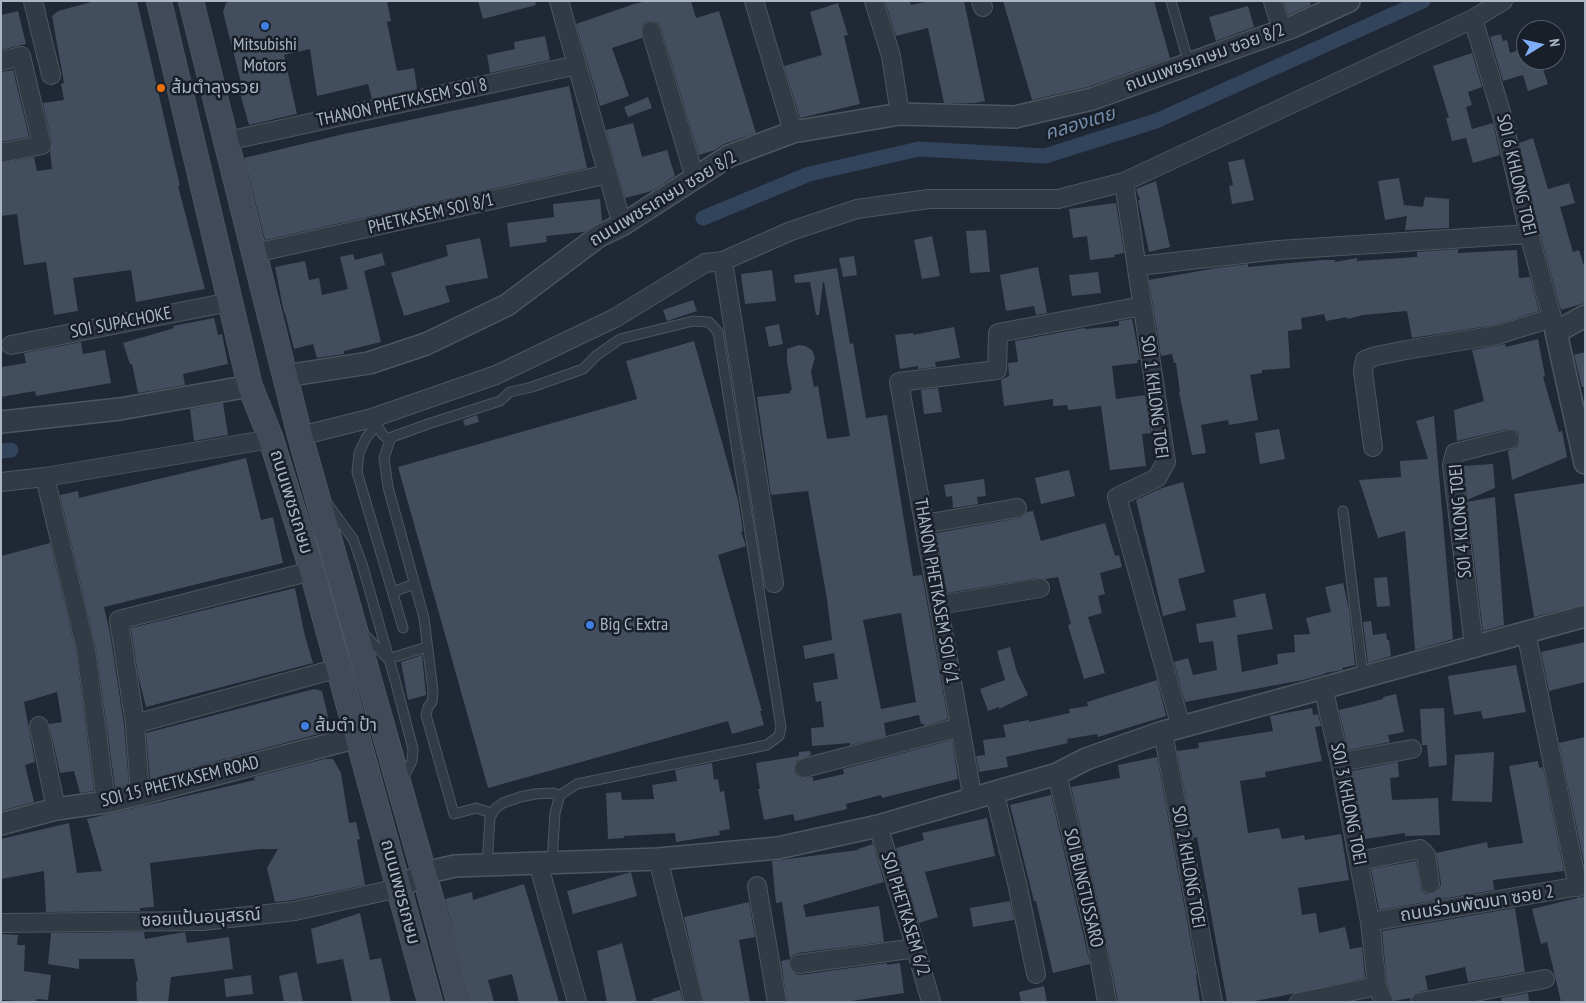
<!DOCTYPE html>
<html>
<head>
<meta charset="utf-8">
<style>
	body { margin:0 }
	#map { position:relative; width:1586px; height:1003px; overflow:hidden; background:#1f2834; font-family:"PT Sans Narrow",sans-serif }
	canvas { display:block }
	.frame { position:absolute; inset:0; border:2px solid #abb5c3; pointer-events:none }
	.north { position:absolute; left:1516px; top:20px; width:50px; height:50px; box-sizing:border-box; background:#181f29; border:1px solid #535b67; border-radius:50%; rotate:81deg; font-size:14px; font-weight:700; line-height:20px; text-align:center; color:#abb5c3 }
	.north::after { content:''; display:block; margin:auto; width:18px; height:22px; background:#7daef6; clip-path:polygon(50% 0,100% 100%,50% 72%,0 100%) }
</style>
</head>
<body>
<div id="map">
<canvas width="1586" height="1003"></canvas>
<div class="frame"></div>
<div class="north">N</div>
</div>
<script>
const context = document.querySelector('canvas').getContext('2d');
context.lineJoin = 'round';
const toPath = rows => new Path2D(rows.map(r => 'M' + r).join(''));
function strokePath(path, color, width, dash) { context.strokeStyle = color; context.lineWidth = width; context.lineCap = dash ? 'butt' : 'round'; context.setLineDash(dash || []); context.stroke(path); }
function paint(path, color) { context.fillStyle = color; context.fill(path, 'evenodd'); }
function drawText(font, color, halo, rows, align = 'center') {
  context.font = font + ' "PT Sans Narrow","Noto Sans Thai",sans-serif'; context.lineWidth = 5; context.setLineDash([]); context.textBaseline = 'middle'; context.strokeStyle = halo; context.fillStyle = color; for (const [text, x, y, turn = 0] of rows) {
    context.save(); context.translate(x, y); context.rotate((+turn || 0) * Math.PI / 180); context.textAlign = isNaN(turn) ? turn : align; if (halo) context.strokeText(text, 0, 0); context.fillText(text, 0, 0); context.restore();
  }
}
strokePath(toPath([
	[703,218,809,174,919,149,1045,156,1156,121,1423,1],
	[1,451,11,450]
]), '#32445c', 15);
paint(toPath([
	[95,1,137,1,180,186,178,186,205,289,136,302,131,270,73,278,78,311,54,315,46,262,24,265,17,214,1,216,1,163,34,157,37,171,52,169,50,152,52,143,43,103,64,100,61,84,64,83,52,16,58,11],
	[232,1,387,1,391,21,387,22,397,71,414,68,417,89,372,99,368,84,317,96,310,49,284,55,297,114,249,125,237,83,241,82,223,12,226,3],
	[478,1,535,1,536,5,483,19],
	[648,1,691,1,696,18,719,11,756,133,724,144,715,150,699,155,661,28,658,23,653,21,648,21,643,24,641,29,642,38,612,48,629,96,600,106,576,24,634,4],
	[885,1,910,1,911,5,929,1,964,1,985,101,975,103,944,103,928,28,896,36],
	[1003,1,1154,1,1170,58,1088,87,1032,100],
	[1284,1,1310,1,1311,5,1288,15],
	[838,3,848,35,844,36,860,104,800,118,784,66,822,55,810,12],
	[1248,6,1254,27,1216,41,1209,17],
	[18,11,26,44,1,50,1,15],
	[1501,34,1503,41,1507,40,1510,53,1526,48,1526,60,1540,60,1548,84,1528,91,1523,75,1503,81,1490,37],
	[545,36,550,60,490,73,487,55,515,49,514,42],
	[1472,53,1482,87,1468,92,1472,105,1466,107,1472,129,1493,123,1500,155,1473,163,1466,138,1452,141,1446,118,1449,118,1433,66],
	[13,70,29,137,1,142,1,72],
	[569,86,587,168,265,240,244,158,344,134],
	[648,97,652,108,628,117,624,107],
	[633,123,642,157,667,150,675,176,652,191,625,198,606,130],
	[1533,138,1548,189,1569,183,1575,203,1560,207,1573,252,1579,250,1585,269,1585,303,1561,310,1539,231,1519,143],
	[1244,159,1254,200,1232,204,1229,186,1233,185,1228,162],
	[1399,178,1404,205,1423,207,1425,197,1449,199,1449,228,1405,230,1407,216,1385,220,1378,181],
	[1156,181,1170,247,1149,252,1138,200,1140,200,1136,189],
	[600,199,602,221,584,232,546,236,547,242,510,247,507,223,554,217,553,204],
	[1116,203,1124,253,1114,255,1115,257,1090,260,1087,236,1073,238,1069,209],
	[986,230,990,272,970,273,966,231],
	[932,236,940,276,922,279,914,240],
	[480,238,488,278,445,286,450,302,404,316,391,273,448,256,446,245],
	[1458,249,1458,253,1517,250,1519,278,1530,277,1539,311,1495,325,1412,338,1407,311,1363,315,1347,319,1347,317,1326,321,1324,314,1301,318,1302,329,1288,331,1290,368,1262,370,1262,373,1250,375,1258,420,1229,425,1228,420,1201,425,1206,453,1192,455,1179,392,1180,392,1176,363,1174,363,1172,354,1161,356,1149,280,1216,268,1248,264,1248,267,1323,260,1335,260,1335,262,1357,258,1357,261,1417,257,1417,252],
	[382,253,385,265,364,271,381,342,344,351,344,354,317,358,313,344,294,349,285,313,284,313,275,267,305,261,309,280,319,278,322,295,348,289,340,257,353,254,355,260],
	[854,256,857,275,843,277,839,258],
	[1038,267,1047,313,1036,315,1034,306,1006,311,1000,275],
	[837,268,850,344,853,343,866,418,887,415,913,576,922,575,948,719,924,726,924,724,921,724,919,715,884,723,886,736,850,745,850,743,812,746,811,728,824,727,821,701,816,702,813,683,838,679,834,653,805,659,803,646,832,640,827,599,808,491,771,495,757,397,790,393,790,391,792,390,787,362,787,349,799,345,805,346,812,350,815,358,811,371,814,387,818,386,827,439,850,436,824,282,823,282,819,315,816,315,810,282,795,283,794,275],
	[901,613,916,702,881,709,863,620],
	[772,270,776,301,745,304,741,274],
	[1098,272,1101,293,1072,296,1069,275],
	[693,300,697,311,667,321,663,310],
	[214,318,218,335,222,334,228,364,183,374,185,385,138,393,132,364,130,364,123,343,174,328,173,326],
	[1132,319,1140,360,1137,360,1138,363,1112,366,1116,399,1145,395,1151,433,1142,434,1146,466,1110,470,1101,406,1068,410,1067,405,1053,406,1053,399,1004,406,1001,380,1009,376,1008,363,1018,362,1015,341,1084,328,1085,329,1119,326,1119,321],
	[779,324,783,344,769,347,765,327],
	[954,327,960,358,935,362,936,367,918,369,918,366,900,369,895,335,913,333,913,335],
	[1538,339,1545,376,1543,377,1559,432,1562,431,1567,457,1512,480,1508,451,1517,447,1520,442,1520,437,1518,432,1513,429,1507,429,1457,441,1454,410,1484,401,1472,350,1505,344,1506,347],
	[694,341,738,500,743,531,741,532,746,546,718,555,762,711,760,711,764,725,732,734,728,721,488,788,398,467,637,399,626,361],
	[81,342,83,354,105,350,111,383,36,396,35,391,1,397,1,367,26,363,24,353],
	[1585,352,1585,387,1582,387,1574,355],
	[938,388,942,412,924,414,921,390],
	[223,403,228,435,194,441,190,409],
	[477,415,479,422,465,426,463,420],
	[1434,416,1453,639,1415,650,1405,531,1378,538,1359,480,1401,477,1400,461,1428,459,1416,421],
	[1279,429,1285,459,1260,464,1255,433],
	[246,458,261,520,273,517,283,563,104,607,110,633,124,725,129,784,115,787,96,648,60,495,78,491,79,498],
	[1493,464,1495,488,1467,500,1463,466],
	[1069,470,1075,496,1041,504,1035,478],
	[984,479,986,496,977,497,978,504,953,508,952,496,946,497,944,485],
	[1183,482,1205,572,1178,579,1186,610,1163,616,1136,500,1162,488],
	[1585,483,1585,604,1534,617,1514,494],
	[1495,497,1504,625,1483,631,1467,502],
	[1033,511,1041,541,1105,523,1115,556,1119,555,1122,567,1100,573,1105,594,1098,596,1102,613,1088,617,1105,673,1084,679,1068,625,1071,624,1058,577,1045,579,1038,578,947,593,936,533,1019,518,1023,516,1027,512],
	[50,543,76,652,94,791,80,793,74,771,60,773,49,724,62,722,57,692,24,702,35,762,25,765,34,802,1,811,1,556],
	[1387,577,1390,606,1377,607,1374,578],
	[1343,583,1349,609,1355,665,1342,668,1343,670,1325,673,1325,674,1303,680,1185,702,1174,662,1188,658,1193,675,1217,670,1213,641,1199,643,1196,624,1236,617,1233,600,1265,593,1273,629,1237,635,1242,672,1278,664,1277,654,1295,652,1294,635,1310,634,1306,618,1331,612,1325,587],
	[295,588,305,636,313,663,146,707,138,675,131,628],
	[1371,621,1373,635,1386,633,1387,640,1389,640,1391,656,1368,663,1363,622],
	[1585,642,1585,682,1549,691,1541,652],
	[1010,647,1017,672,1028,695,999,709,999,707,988,711,980,689,1005,680,997,651],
	[422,655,426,695,408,700,401,662],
	[1516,665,1526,712,1483,719,1481,711,1454,715,1448,676],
	[1157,680,1166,716,1098,737,1097,734,1067,739,1068,743,1006,757,1008,767,979,772,976,756,985,755,983,740,1006,737,1003,725,1029,720,1029,722,1070,713,1069,709,1088,706,1087,702],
	[314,689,322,691,329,721,322,733,150,779,146,733],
	[1396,694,1404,732,1388,735,1390,742,1348,750,1339,710,1364,704,1383,699,1383,697],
	[1312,708,1313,715,1318,714,1321,726,1315,727,1322,761,1265,772,1266,777,1240,781,1248,833,1279,828,1282,839,1304,835,1305,840,1341,834,1349,880,1298,888,1302,915,1316,913,1319,933,1345,927,1350,949,1362,947,1365,978,1277,997,1249,1002,1227,1002,1197,837,1193,838,1177,751,1199,748,1198,743,1273,731,1270,716],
	[1444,708,1447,765,1429,767,1427,745,1422,745,1420,709],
	[1585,737,1585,867,1559,743],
	[952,740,958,779,882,798,881,795,846,804,847,809,795,821,793,814,764,820,758,789,760,789,756,763,799,756,799,752,810,751,811,755,796,761,794,770,796,775,801,778,813,777,813,781,844,774,843,769],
	[1494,752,1492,802,1452,801,1455,755],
	[1157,757,1197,975,1196,975,1200,1002,1118,1002,1106,938,1071,787,1120,778,1118,765],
	[324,759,333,759,341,773,349,823,356,822,360,839,357,840,365,885,293,900,275,902,267,868,278,849,260,849,150,863,154,907,140,908,140,911,46,912,44,871,1,879,1,839,69,823,77,873,102,871,87,819,255,780,254,777],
	[1538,761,1539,768,1543,767,1564,871,1493,880,1494,890,1379,910,1371,869,1416,861,1421,890,1426,894,1432,894,1440,888,1441,883,1436,853,1487,842,1488,848,1523,843,1509,766],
	[1398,762,1399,777,1390,778,1392,800,1438,798,1440,835,1405,836,1405,833,1365,839,1352,771],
	[712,763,714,780,718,779,720,792,724,791,730,829,719,831,720,835,676,842,675,833,624,836,624,838,608,839,606,793,621,792,622,800,654,799,652,785,677,781,675,770],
	[1051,795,1090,964,1053,973,1036,901,1034,901,1010,805],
	[987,818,995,856,925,872,938,917,919,923,896,848,924,840,922,833],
	[873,844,884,882,803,905,806,917,879,906,884,942,798,953,793,955,789,960,789,966,795,974,800,975,887,963,887,965,900,963,904,993,845,1002,787,1002,781,961,790,959,782,902,776,903,772,861,858,850,858,849],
	[631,872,637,896,573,914,567,891],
	[524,884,559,1002,519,1002,512,974,488,980,494,1002,472,1002,445,899,472,892,473,900],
	[1585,896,1585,1002,1561,1002,1547,942,1541,944,1532,909],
	[1010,901,1014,920,973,927,970,908],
	[749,902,755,937,739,940,750,1002,704,1002,684,917],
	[1515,908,1525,972,1468,982,1465,967,1425,976,1428,990,1418,992,1411,998,1394,1001,1387,983,1382,931],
	[360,913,370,960,381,958,391,1002,352,1002,343,959,317,964,311,929],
	[144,932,145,939,185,932,187,943,229,937,233,969,171,977,168,1002,137,1002,136,982,138,981,134,959,79,959,79,969,48,964,51,933],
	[1,934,18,935,17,945,25,945,24,971,51,975,48,1000,37,999,36,1002,1,1000],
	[622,943,637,1002,607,1002,597,951],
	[297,972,303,1002,284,1002,279,976],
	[251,975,253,994,226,997,224,979],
	[1044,986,1047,1002,1021,1002,1019,992],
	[680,990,683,1002,652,1002,652,999],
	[1528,993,1529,1002,1502,1002,1501,998]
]), '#424e5d');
const service = toPath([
	[1171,1,1189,64],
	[374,420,383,435,390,440],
	[377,424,366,438,359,453,357,472,403,628],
	[326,502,353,539,362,564,395,680,413,749,412,761,401,782],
	[1343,511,1363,676],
	[393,592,414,584],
	[362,632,388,659,427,647],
	[492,813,476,808,454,814,426,715,428,707,432,702,433,691,424,618,388,487,384,458,390,440,392,437,428,424,500,401,510,392,532,387,583,369,597,355,620,339,693,321,709,322,718,332,781,727,779,736,767,745,577,784,560,795,555,813,552,863],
	[487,865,490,817,496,808,503,803,520,797,535,794,553,793,560,795]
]);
const minor = toPath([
	[33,1,51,75],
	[559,1,622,225],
	[754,1,793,132],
	[874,1,891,56,900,114],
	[981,1,983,7],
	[1273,1,1282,30],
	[1473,19,1503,119,1529,234,1556,332],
	[651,31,695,178],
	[1,61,21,56,42,145,1,153],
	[227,141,577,65],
	[1124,182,1166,462,1157,478,1117,497,1181,727],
	[255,253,608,174],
	[723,261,774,583],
	[1138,266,1278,250,1529,234],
	[11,345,230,302],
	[300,436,372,418,496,375,615,318,705,263,723,261,791,231,857,209,929,199,1058,199,1124,182,1473,19,1503,1],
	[1373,447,1363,371,1365,360,1376,356,1406,350,1497,335,1552,318],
	[45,477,86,650,106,802],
	[1,482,45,477,271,439],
	[924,524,1017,508],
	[939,605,1040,588],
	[1526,632,1578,887],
	[1474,646,1452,465,1455,453,1510,439],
	[1323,687,1340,762,1370,922,1377,986,1384,1002],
	[135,724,339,668],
	[39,726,56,809],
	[1163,732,1213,1002],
	[1340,762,1412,749],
	[804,768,960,727],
	[1057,774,1096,940,1107,1002],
	[994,791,1017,883,1036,974],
	[140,794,135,724,119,620,312,571],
	[973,800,899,382,997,370,998,333,1142,306],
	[878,826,912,935,931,1002],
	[658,859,694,1002],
	[1359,861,1420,849,1426,855,1430,884],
	[538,863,577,1002],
	[757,886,777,1002],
	[1370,922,1585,885],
	[1,923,202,921,295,911,399,888],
	[799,964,916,948],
	[1299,1002,1377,986],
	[1420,1002,1545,979]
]);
const tertiary = toPath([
	[1585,316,1556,332,1585,463],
	[285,376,369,363,426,344,507,305,599,236,622,225,729,156,793,132,900,114,1015,117,1092,99,1292,27,1349,1],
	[1,422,120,409,250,386],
	[1,824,56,809,106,802,140,794,358,737],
	[399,888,424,873,455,866,658,859,778,848,878,826,1057,774,1086,759,1163,732,1585,616]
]);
const secondary = toPath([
	[159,1,250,386,271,439,312,571,430,1002],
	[191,1,300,436,424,873,459,1002]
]);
strokePath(service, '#4d5561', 11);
strokePath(minor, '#4d5561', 20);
strokePath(tertiary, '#4d5561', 24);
strokePath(secondary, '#4d5561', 26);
strokePath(service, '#323a45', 9);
strokePath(minor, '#323a45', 18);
strokePath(tertiary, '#323a45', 21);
strokePath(secondary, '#404a58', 24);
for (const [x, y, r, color] of [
	[265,26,5,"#3f7fe0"],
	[161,88,5,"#e8710a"],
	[590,625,5,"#3f7fe0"],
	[305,726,5,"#3f7fe0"]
]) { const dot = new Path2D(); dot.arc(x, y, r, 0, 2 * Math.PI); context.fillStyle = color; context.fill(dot); strokePath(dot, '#181f29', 2); }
drawText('18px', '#abb5c3', '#181f29', [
	["Mitsubishi",265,45,"center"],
	["Motors",265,66,"center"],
	["ส้มตำลุงรวย",171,88],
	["Big C Extra",600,625],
	["ส้มตำ ป้า",315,726]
], 'left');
drawText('18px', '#abb5c3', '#181f29', [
	["ถนนเพชรเกษม ซอย 8/2",1205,58,-20],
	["THANON PHETKASEM SOI 8",402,103,-12],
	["SOI 6 KHLONG TOEI",1516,175,77],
	["ถนนเพชรเกษม ซอย 8/2",663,199,-31],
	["PHETKASEM SOI 8/1",431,214,-13],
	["SOI SUPACHOKE",121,323,-11],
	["SOI 1 KHLONG TOEI",1154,397,83],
	["ถนนเพชรเกษม",291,502,73],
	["SOI 4 KLONG TOEI",1461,521,-95],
	["THANON PHETKASEM SOI 6/1",936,591,80],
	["SOI 15 PHETKASEM ROAD",180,782,-14],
	["SOI 3 KHLONG TOEI",1348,804,79],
	["SOI 2 KHLONG TOEI",1188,867,80],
	["SOI BUNGTUSSARO",1083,888,77],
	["ถนนเพชรเกษม",400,892,75],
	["ถนนร่วมพัฒนา ซอย 2",1477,904,-9],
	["SOI PHETKASEM 6/2",905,914,73],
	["ซอยแป้นอนุสรณ์",201,918,-3]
]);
drawText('italic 19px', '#748dab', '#181f29', [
	["คลองเตย",1080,124,-17]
]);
</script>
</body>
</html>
